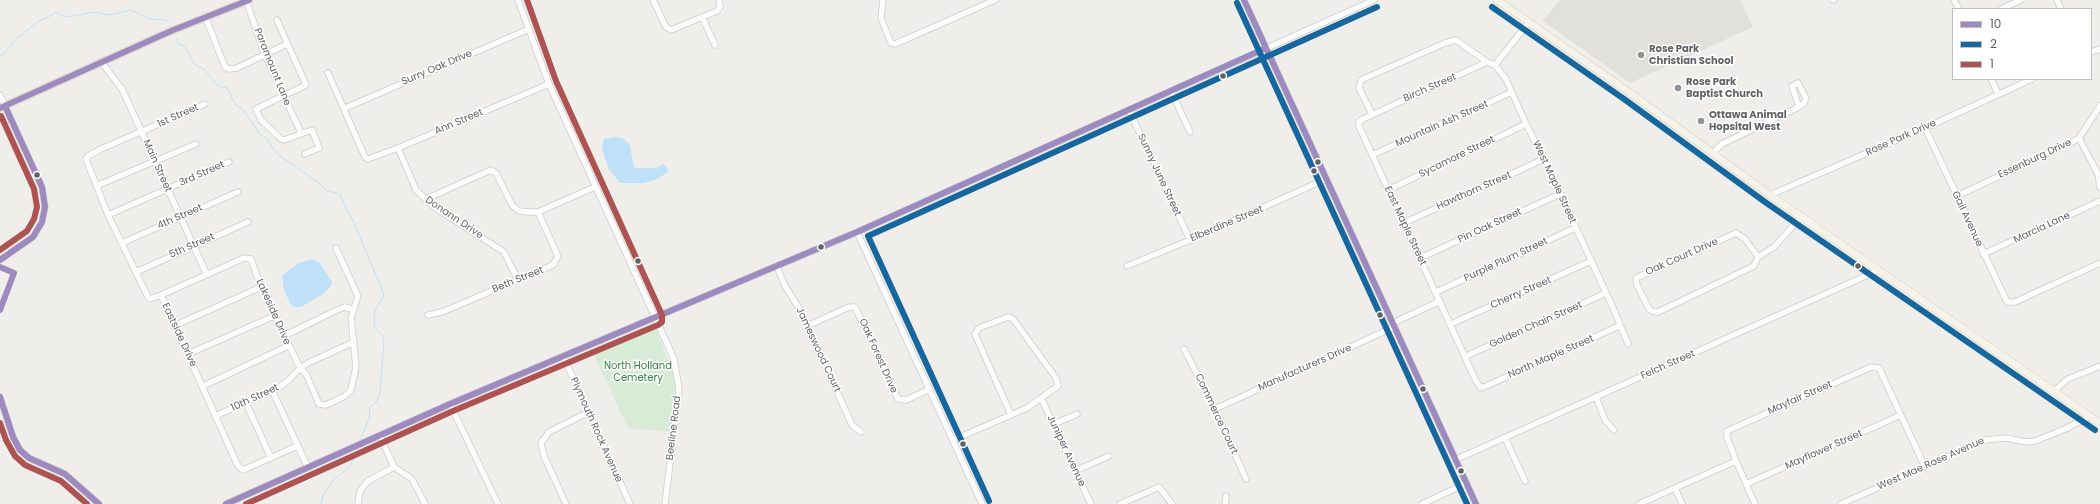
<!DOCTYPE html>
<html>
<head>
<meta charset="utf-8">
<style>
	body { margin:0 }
	#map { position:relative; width:2100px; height:504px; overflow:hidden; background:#efeeea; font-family:Poppins,sans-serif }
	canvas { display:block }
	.legend { position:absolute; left:1952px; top:8px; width:140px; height:72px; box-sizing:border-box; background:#fff; border:1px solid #bfc1c3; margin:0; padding:5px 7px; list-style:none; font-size:12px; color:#5f6368 }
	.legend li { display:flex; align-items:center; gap:8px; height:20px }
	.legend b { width:20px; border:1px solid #bfc1c3 }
</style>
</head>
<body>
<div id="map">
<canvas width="2100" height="504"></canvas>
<ul class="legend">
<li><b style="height:5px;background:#9d8abe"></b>10</li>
<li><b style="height:5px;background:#16679e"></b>2</li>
<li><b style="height:5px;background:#ad5453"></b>1</li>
</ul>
</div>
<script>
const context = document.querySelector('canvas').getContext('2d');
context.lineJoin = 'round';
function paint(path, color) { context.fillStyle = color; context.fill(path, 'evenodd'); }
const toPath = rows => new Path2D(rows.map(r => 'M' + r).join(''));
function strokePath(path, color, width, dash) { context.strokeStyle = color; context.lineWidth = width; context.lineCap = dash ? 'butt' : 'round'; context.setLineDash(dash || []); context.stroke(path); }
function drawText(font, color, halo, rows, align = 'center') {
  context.font = font + ' Poppins,sans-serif'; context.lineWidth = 3; context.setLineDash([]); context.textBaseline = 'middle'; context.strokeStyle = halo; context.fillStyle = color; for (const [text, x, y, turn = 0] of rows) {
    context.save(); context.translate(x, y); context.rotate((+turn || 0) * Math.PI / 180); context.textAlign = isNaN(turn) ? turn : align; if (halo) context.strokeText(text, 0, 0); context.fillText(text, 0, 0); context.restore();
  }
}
paint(toPath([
	[1560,0,1740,0,1753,27,1630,83,1543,21]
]), '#e2e0da');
paint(toPath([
	[652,326,655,327,674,375,675,384,670,432,628,428,593,353]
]), '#d8ebd6');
paint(toPath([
	[615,137,623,138,630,145,633,164,636,168,656,168,664,164,667,168,668,172,657,179,644,183,620,183,609,169,602,149,604,139],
	[313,259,319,262,327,274,332,282,331,286,323,294,301,307,295,307,291,305,284,290,282,277,286,272,299,263]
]), '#bfe0f9');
strokePath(toPath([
	[176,39,179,44,185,47,194,64,204,69,218,86,227,88,235,104,244,111,259,133,268,140,273,149,280,156,319,183,326,190,340,194,348,212,353,220,384,295,375,311,374,321,375,328,382,335,384,342,380,393,376,402,370,407,369,419,360,441],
	[0,55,3,55,15,40,39,21,56,13,68,17,95,12,110,15,131,10,150,19,164,20,169,22],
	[321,504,323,495,333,481,350,466,356,453]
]), '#bfe0f9', 1);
const minor = toPath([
	[246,0,265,55,301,133],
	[518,0,549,84,674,359,679,389,665,504],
	[653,0,666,27,671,30,717,11,720,7,719,0],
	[883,0,881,18,891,43,895,44,995,0],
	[1244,0,1476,504],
	[1833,0,1834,0],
	[1954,0,1959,9],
	[2057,0,2061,9],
	[2001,9,2021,0],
	[205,16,225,67,229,69,237,68,287,44],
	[702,17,715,45],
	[277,20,306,85,256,109,261,120,281,139,284,140,312,130,319,148,305,154],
	[2091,52,2100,49],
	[1487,62,1363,119,1359,122,1359,126,1476,381,1481,388,1486,386,1619,326],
	[102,63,122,89,206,273],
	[1495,65,1529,22],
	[328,73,365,157,368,159,398,148,549,84],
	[1991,79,1998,94],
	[1798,83,1806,98,1804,103,1799,107,1792,86,1798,83],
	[1171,91,1190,132],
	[0,95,42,187,45,207,42,222,33,237,0,260],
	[205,104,101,149,88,156,86,159,108,215,148,297,150,299,161,295,244,258,251,259,261,287,300,368,306,374,319,404,326,405,345,396,351,390,356,367,351,318,358,296,336,248],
	[345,108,529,29],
	[1129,110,1190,240],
	[1372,114,1359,88,1361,80,1445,43,1456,40,1487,62,1495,65,1506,79,1526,124,1544,159,1614,310,1628,344],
	[1925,128,2007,302,2015,302,2100,263],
	[2079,138,2098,174,2100,187],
	[398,148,416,190,434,207,504,252,518,280],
	[1713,153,1722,144,1799,107],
	[1372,155,1512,92],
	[96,186,196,144],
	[1388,190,1526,124],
	[1770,195,1925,128,2032,79],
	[1957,196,2074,141,2079,138,2100,106],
	[426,199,491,170,496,173,512,205,519,211,528,212,538,212,595,187],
	[108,215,229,162],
	[1404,223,1544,159],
	[857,232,982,504],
	[1736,233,1745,239,1758,257,1754,266,1658,312,1652,311,1649,309,1637,285,1636,278,1736,233],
	[122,243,238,192],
	[1983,254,2100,201],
	[1758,257,1774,247,1802,216],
	[1420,258,1560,194],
	[1127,266,1195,238,1326,179],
	[777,267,785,286,799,308,852,425,861,432],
	[136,272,248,222],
	[1436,292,1575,228],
	[161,295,238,466,243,470,297,446],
	[428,315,442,312,553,265,558,256,538,212],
	[1393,323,1440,301],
	[1451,324,1591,261],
	[174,326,261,287],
	[807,326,849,307,855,307,898,399,906,400,930,389],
	[284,336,337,310,345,307,352,309],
	[1184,349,1215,409,1246,479],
	[188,354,274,316],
	[563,356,630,504],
	[1466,356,1606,293],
	[203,386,288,346],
	[272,390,308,468],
	[2054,391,2068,379,2100,366],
	[0,397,13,437,20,450,29,458,65,474,99,504],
	[1596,397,1605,420,1614,430],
	[1041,398,1091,504],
	[246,403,271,458],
	[450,404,498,504],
	[1215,409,1394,327],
	[215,416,278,388,289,380,300,368,310,362,354,342],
	[1054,424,1077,414],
	[380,436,394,467],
	[1505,438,1525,481],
	[953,440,1011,415,1027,408,1058,386,1056,378,1013,319,1008,317,979,328,975,334,1011,415],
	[1457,459,1879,270],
	[394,467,412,479,425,504],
	[1075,471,1109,456],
	[1746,484,1901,415],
	[1675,488,1682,504],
	[226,504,450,404,857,232,1374,0],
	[358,504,360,491,368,481,394,467],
	[566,504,544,456,541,443,549,432,589,412],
	[1120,504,1159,487,1172,504],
	[1225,504,1226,496],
	[1422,504,1467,483],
	[1639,504,1736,461],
	[1755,504,1736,461,1727,437,1727,431,1871,367,1879,368,1925,467],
	[1841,504,1984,440,2006,438,2027,442,2035,441,2065,429,2091,416]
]);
const major = toPath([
	[1497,0,1629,92,1770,195,2100,423],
	[0,108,171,31,249,0]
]);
strokePath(minor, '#cbcccc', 7);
strokePath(major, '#d7ceb8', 8);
strokePath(minor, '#fdfcfc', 5.5);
strokePath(major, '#f4f2e9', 7);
strokePath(toPath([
	[1244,0,1476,504],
	[0,108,171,31,249,0],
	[0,260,33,237,42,222,45,207,42,187,5,106],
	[0,267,14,273,0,310],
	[0,397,13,437,20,450,29,458,65,474,99,504],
	[226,504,450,404,857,232,1266,48]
]), '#9d8abe', 6);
strokePath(toPath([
	[1237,3,1467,504],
	[1492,7,1624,99,1765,202,2095,430],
	[989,501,868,236,1377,7]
]), '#16679e', 6);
strokePath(toPath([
	[0,250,27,231,34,219,37,207,34,189,1,116],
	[0,423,6,440,15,456,25,465,61,481,87,504],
	[246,504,453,411,658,325,662,322,662,315,556,81,527,0]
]), '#ad5453', 6);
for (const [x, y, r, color] of [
	[1641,55,4,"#919496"],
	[1223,76,3.5,"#5f6368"],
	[1678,88,4,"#919496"],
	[1701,121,4,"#919496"],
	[1318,162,3.5,"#5f6368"],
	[1314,171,3.5,"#5f6368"],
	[37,175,3.5,"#5f6368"],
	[821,247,3.5,"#5f6368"],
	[638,261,3.5,"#5f6368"],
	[1858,266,3.5,"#5f6368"],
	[1380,315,3.5,"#5f6368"],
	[1423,389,3.5,"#5f6368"],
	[963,444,3.5,"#5f6368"],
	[1461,471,3.5,"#5f6368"]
]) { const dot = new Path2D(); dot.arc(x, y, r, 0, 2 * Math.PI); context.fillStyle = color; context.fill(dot); strokePath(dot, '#fff', 1.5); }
drawText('bold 10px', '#5f6368', '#fff', [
	["Rose Park",1649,49],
	["Christian School",1649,61],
	["Rose Park",1686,82],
	["Baptist Church",1686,94],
	["Ottawa Animal",1709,115],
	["Hopsital West",1709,127]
], 'left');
drawText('10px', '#5f6368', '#fff', [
	["Paramount Lane",272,67,68],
	["Surry Oak Drive",437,68,-23],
	["Birch Street",1430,88,-24],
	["1st Street",178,116,-24],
	["Ann Street",459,122,-23],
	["Mountain Ash Street",1442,124,-24],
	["Rose Park Drive",1901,138,-24],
	["Sycamore Street",1457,157,-26],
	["Essenburg Drive",2035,159,-25],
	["Main Street",157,166,66],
	["3rd Street",202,174,-24],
	["Sunny June Street",1159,175,65],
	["West Maple Street",1554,182,65],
	["Hawthorn Street",1474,191,-24],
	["4th Street",180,217,-24],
	["Donann Drive",454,218,34],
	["Gail Avenue",1967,219,65],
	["Elberdine Street",1227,224,-23],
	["East Maple Street",1405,226,65],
	["Pin Oak Street",1490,226,-25],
	["Marcia Lane",2042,228,-25],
	["5th Street",192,246,-24],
	["Oak Court Drive",1682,257,-24],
	["Purple Plum Street",1506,260,-25],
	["Beth Street",518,280,-22],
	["Cherry Street",1521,293,-24],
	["Lakeside Drive",273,312,66],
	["Golden Chain Street",1536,325,-24],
	["Eastside Drive",179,335,65],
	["Jameswood Court",818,350,65],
	["Oak Forest Drive",878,356,66],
	["North Maple Street",1551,357,-24],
	["Felch Street",1668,365,-24],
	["Manufacturers Drive",1305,368,-24],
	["10th Street",255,398,-25],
	["Mayfair Street",1800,398,-24],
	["Commerce Court",1216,414,65],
	["Beeline Road",674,428,-83],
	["Plymouth Rock Avenue",596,430,66],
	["Mayflower Street",1824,450,-24],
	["Juniper Avenue",1066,451,65],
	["West Mae Rose Avenue",1931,464,-24]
]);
drawText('10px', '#348238', '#fff', [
	["North Holland",638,366],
	["Cemetery",638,378]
]);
</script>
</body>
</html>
